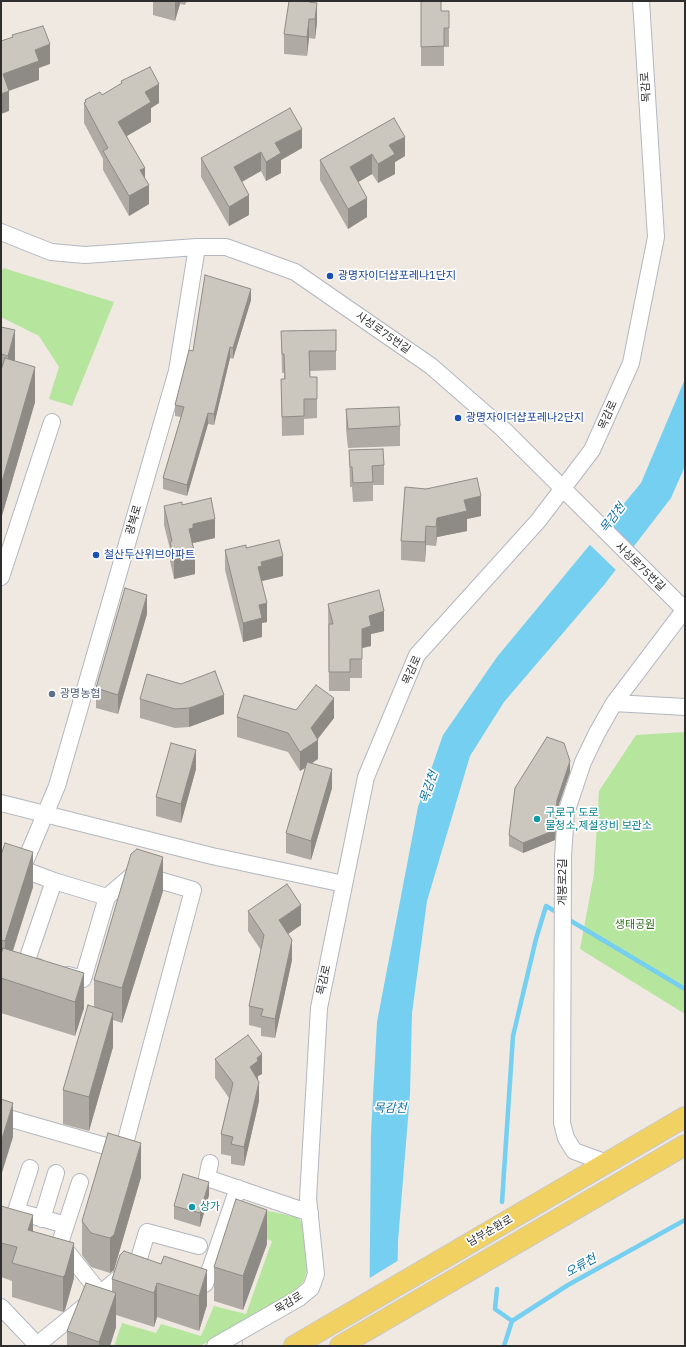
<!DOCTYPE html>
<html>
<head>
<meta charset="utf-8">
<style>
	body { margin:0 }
	#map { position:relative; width:686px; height:1347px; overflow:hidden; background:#efe9e1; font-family:"IBM Plex Sans",sans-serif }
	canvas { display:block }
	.frame { position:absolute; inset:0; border:2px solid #2e2e2e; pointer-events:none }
</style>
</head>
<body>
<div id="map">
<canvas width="686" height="1347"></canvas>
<div class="frame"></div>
</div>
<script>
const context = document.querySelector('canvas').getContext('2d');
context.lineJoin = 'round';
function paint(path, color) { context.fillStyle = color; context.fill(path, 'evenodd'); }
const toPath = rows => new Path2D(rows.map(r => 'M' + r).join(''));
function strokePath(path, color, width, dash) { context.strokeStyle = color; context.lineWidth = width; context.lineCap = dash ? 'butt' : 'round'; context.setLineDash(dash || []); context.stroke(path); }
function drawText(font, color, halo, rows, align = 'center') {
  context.font = font + ' "IBM Plex Sans","Noto Sans KR",sans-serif'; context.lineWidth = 3.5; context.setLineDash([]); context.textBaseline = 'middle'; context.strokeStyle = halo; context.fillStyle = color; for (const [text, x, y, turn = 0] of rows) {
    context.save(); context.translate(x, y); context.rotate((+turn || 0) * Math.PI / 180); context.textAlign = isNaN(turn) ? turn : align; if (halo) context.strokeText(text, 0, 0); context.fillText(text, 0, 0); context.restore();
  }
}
paint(toPath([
	[3,268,114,302,72,406,49,399,59,367,39,336,1,317,1,275],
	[685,732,685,1014,580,949,594,874,599,791,636,735],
	[259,1209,297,1217,306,1226,307,1270,304,1281,293,1292,200,1346,114,1346,122,1323,156,1333,161,1324,201,1336,214,1306,246,1314,272,1241,254,1235]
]), '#b6e59e');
paint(toPath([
	[685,379,685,466,671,498,604,585,504,702,470,756,427,901,412,1013,410,1094,398,1241,396,1346,369,1346,371,1134,377,1022,418,807,443,735,497,657,641,483]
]), '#75cff0');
paint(toPath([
	[607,523,634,549,617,571,589,544],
	[399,1260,398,1344,395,1346,367,1346,368,1279]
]), '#efe9e1');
strokePath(toPath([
	[566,918,685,989],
	[502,1202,513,1036,536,939,546,906,560,914],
	[497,1289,495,1309,512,1321],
	[504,1346,512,1321,568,1285,685,1220]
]), '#75cff0', 4.5);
strokePath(toPath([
	[242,1346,243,1346]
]), '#c8c4bd', 16, [16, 8]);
const minor = toPath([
	[1,232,51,252,85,255,197,247,226,247,295,272,431,366,503,429,685,610],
	[1,577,52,422],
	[614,703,685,707],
	[1,803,212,856,344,884],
	[54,881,22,869,57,786,177,371,197,247],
	[38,967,26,963,54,881,107,897],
	[1,1116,123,1151,193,890,135,873,107,897,83,979,68,975],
	[210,1163,207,1178,310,1213],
	[607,1163,574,1151,566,1138,562,1123,563,856,566,813,583,762,597,733,614,703,685,609],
	[30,1168,16,1211,66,1225],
	[80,1182,60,1243,100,1293],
	[42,1219,56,1173],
	[138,1262,147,1232,199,1246],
	[192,1279,205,1284,238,1188],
	[1,1307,38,1346],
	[37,1345,129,1270],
	[215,1346,299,1298,311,1288,316,1274,308,1198,319,1008,366,777,417,655,538,521,592,450,631,363,656,237,641,1]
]);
const major = toPath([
	[294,1346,685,1117],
	[340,1346,685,1145]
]);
strokePath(minor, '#b4b7c1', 18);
strokePath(major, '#c9c9c9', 22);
strokePath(minor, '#fff', 16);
strokePath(major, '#f2d163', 20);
paint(toPath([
	[153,1,187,1,185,5,180,4,175,21,153,15],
	[312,1,317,22,315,39,309,38,307,56,284,54,284,34],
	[421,1,441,11,449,11,449,47,444,47,444,66,421,66],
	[121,81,159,103,151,108,151,122,127,136,145,179,149,204,129,216,103,170,103,159,84,123,84,103,85,103,85,100,102,95,121,84],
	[394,118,405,156,395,162,395,174,378,183,372,174,358,182,367,217,348,229,320,180,320,160],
	[302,148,281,160,281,173,266,181,261,171,242,182,249,215,229,226,201,177,201,158],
	[251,300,233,359,230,358,214,425,208,424,187,496,163,489,163,478,181,417,175,416,175,405,193,351],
	[1,327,15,361,35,402,1,519],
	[336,330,336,370,310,371,310,377,317,399,317,418,304,419,304,435,282,436,281,379,284,379,284,373,282,373,281,331],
	[346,409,400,426,400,446,348,448,346,429],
	[349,450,384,465,384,485,373,485,373,501,353,502,352,487,350,487],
	[405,487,481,516,467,519,467,531,437,537,436,546,426,545,425,562,401,560,401,541],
	[182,505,215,538,193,543,195,574,174,579,170,561,170,549,164,525,164,506],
	[246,548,283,576,262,581,267,622,262,623,262,637,243,642,225,570,225,550],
	[328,604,384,631,371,634,371,646,362,648,362,678,350,678,350,691,329,691],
	[147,614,118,714,96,708,96,688],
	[140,699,224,714,189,727,175,728,140,718],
	[296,710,334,718,318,739,318,759,312,763,332,788,311,860,286,853,286,833,305,768,300,771,288,752,237,737,237,717],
	[196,769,181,823,156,816,156,797],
	[570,772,557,810,555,840,523,853,509,846,509,835],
	[1,855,33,887,13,951,84,1008,75,1036,1,1013],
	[163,891,122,1023,113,1020,113,1047,89,1131,63,1124,63,1090,94,1006,94,980],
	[248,911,301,925,288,934,292,960,275,1038,261,1036,261,1028,249,1025,249,1006,261,950,248,931],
	[215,1059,262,1074,258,1076,259,1101,244,1166,231,1164,231,1156,221,1154,221,1134,229,1098,215,1078],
	[141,1177,114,1270,110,1273,91,1267,82,1255,82,1221],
	[209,1195,200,1227,174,1219,174,1206],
	[1,1206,33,1231,74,1278,65,1310,63,1312,12,1297,12,1281,1,1277],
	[267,1244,243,1310,214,1301,214,1267],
	[164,1256,207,1305,199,1331,157,1317,154,1327,116,1315,116,1327,110,1346,67,1346,67,1331,112,1291,112,1279,161,1264]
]), '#afaba4');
paint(toPath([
	[175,1,180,1,180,4,175,21],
	[317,3,317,22,315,39,315,19],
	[309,19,309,38,307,56,307,37],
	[50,44,50,64,39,68,39,80,3,93,3,74,35,50],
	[159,84,159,103,151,108,151,122,118,141,118,122,145,92],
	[9,91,9,111,1,114,1,94],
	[302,129,302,148,281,160,281,173,266,181,266,162,275,143],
	[405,137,405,156,395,162,395,174,378,183,378,164,389,145],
	[261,152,261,171,234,186,234,167],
	[372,154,372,174,350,187,350,167],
	[145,168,145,187,149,185,149,204,129,216,129,196,140,170],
	[249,195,249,215,229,226,229,207],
	[367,198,367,217,348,229,348,209],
	[251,289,251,300,233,359,233,348],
	[15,330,15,365,8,391,8,356],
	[230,347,230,358,214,425,214,414],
	[35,367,35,402,1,519,1,485],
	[208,413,208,424,187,496,187,485],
	[481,496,481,516,467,519,467,531,437,537,436,546,437,518,464,500],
	[215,519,215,538,193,543,193,547,189,529,193,524],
	[426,526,426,545,425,562,425,542],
	[195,555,195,574,174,579,174,560],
	[283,556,283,576,262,581,262,585,258,567,261,562],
	[147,595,147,614,118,714,118,695],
	[267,603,267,622,262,623,262,637,243,642,243,623,259,605],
	[384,611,384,631,371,634,371,646,362,648,362,629,369,616],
	[224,695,224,714,189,727,189,708],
	[334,698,334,718,315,742,318,740,318,759,300,771,300,752,311,728],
	[196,750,196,769,181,823,181,804],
	[570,761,570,772,557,810,555,840,523,853,523,843,557,800],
	[332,769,332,788,311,860,311,841],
	[33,852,33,887,5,975,5,941],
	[163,857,163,891,122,1023,122,988],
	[301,905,301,925,279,940,279,920],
	[292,940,292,960,275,1038,275,1019],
	[84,973,84,1008,75,1036,75,1002],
	[113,1013,113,1047,89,1131,89,1097],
	[262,1054,262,1074,258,1076,258,1080,250,1067,257,1058],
	[259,1082,259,1101,244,1166,244,1147],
	[13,1103,13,1137,1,1176,1,1142],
	[141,1143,141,1177,114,1270,110,1273,110,1238],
	[209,1182,209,1195,200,1227,200,1213],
	[267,1210,267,1244,243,1310,243,1276],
	[33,1215,33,1250,28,1230],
	[74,1243,74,1278,65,1310,63,1312,63,1277],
	[207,1270,207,1305,199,1331,199,1296],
	[157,1283,157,1317,154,1327,154,1293],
	[116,1293,116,1327,110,1346,99,1346,99,1342]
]), '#8e8b86');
const building = toPath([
	[289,1,309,1,309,2,317,3,315,19,309,19,307,37,284,34,289,1],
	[421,1,441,1,441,11,449,11,449,28,444,28,444,46,421,47,421,1],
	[43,26,50,44,35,50,39,61,3,74,9,91,1,94,1,41,13,37,12,35,43,26],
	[150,67,159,84,145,92,151,102,118,122,145,168,140,170,149,185,129,196,103,151,108,148,84,103,86,102,85,100,100,92,102,95,122,83,121,81,150,67],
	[290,108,302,129,275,143,281,153,266,162,261,152,234,167,249,195,229,207,201,158,290,108],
	[394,118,405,137,389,145,395,154,378,164,372,154,350,167,367,198,348,209,320,160,394,118],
	[205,275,251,289,233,348,230,347,214,414,208,413,187,485,163,478,184,407,175,405,189,350,193,351,205,275],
	[1,327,15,330,8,356,1,354,1,327],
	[336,330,336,351,309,351,310,377,317,377,317,399,304,399,304,416,282,417,281,379,285,379,284,354,282,354,281,331,336,330],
	[5,358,35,367,1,485,1,370,5,358],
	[399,407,400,426,348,429,346,409,399,407],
	[383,449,384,465,372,466,373,482,353,483,352,467,350,467,349,450,383,449],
	[477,478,481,496,464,500,467,511,437,518,436,527,426,526,425,542,401,541,405,487,426,489,477,478],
	[211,498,215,519,193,524,193,528,189,529,195,555,174,560,170,542,172,541,164,506,182,502,182,505,211,498],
	[279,540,283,556,261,562,262,566,258,567,267,603,259,605,262,618,243,623,225,550,246,545,246,548,279,540],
	[125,588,147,595,118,695,96,688,125,588],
	[379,590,384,611,369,616,371,626,362,629,362,659,350,659,350,672,329,672,329,624,333,624,328,604,379,590],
	[215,671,224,695,189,708,175,709,140,699,147,674,181,684,215,671],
	[316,685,334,698,311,728,318,740,300,752,288,733,237,717,244,695,296,710,316,685],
	[547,737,564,743,570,761,557,800,555,830,523,843,509,835,515,788,547,737],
	[171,743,196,750,181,804,156,797,171,743],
	[307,762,332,769,311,841,286,833,307,762],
	[5,843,33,852,5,941,1,940,1,855,5,843],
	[137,849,163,857,122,988,94,980,131,854,137,849],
	[287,884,301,905,279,920,292,940,275,1019,261,1016,263,1009,249,1006,264,935,248,911,287,884],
	[3,948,84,973,75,1002,1,978,1,954,3,948],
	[88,1005,113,1013,89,1097,63,1090,88,1005],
	[248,1035,262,1054,257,1058,258,1061,250,1067,259,1082,244,1147,231,1144,233,1137,221,1134,233,1083,215,1059,248,1035],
	[1,1099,13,1103,1,1142,1,1099],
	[108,1133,141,1143,114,1235,110,1238,91,1233,82,1221,108,1133],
	[183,1174,209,1182,200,1213,174,1206,183,1174],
	[236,1199,267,1210,243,1276,214,1267,236,1199],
	[1,1206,33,1215,28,1230,74,1243,65,1275,63,1277,12,1263,17,1247,1,1243,1,1206],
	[124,1251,161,1264,164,1256,207,1270,199,1296,157,1283,154,1293,112,1279,120,1255,124,1251],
	[86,1283,116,1293,99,1342,67,1331,86,1283]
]);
paint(building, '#cbc7bf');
strokePath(building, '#8e8b86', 1);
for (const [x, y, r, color] of [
	[330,276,4,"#1a4fb4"],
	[458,418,4,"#1a4fb4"],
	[96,555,4,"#1a4fb4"],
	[52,694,4,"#5c6f8a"],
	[537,819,4,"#0f9aa8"],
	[192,1207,4,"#0f9aa8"]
]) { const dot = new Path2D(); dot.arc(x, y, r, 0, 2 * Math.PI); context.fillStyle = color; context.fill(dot); strokePath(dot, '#fff', 1.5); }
drawText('11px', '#2e2e2e', '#fff', [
	["목감로",646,87,-94],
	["사성로75번길",383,333,35],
	["목감로",608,415,-66],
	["광복로",134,520,-74],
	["사성로75번길",640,567,44],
	["목감로",412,670,-66],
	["개봉로2길",563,882,-90],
	["목감로",324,980,-78],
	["남부순환로",490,1231,-30],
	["목감로",289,1303,-32]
]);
drawText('11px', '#164399', '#fff', [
	["광명자이더샵포레나1단지",338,276],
	["광명자이더샵포레나2단지",466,418],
	["철산두산위브아파트",104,555]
], 'left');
drawText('11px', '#4e5e75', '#fff', [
	["광명농협",60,694]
], 'left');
drawText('11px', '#0d838f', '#fff', [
	["구로구 도로",545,813],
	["물청소,제설장비 보관소",545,826],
	["상가",200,1207]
], 'left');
drawText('11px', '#2c6e1b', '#fff', [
	["생태공원",635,925]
]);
drawText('italic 12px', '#0d6fa3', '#fff', [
	["목감천",613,518,-53],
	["목감천",429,787,-71],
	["목감천",390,1109],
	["오류천",581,1266,-29]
]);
</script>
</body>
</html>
